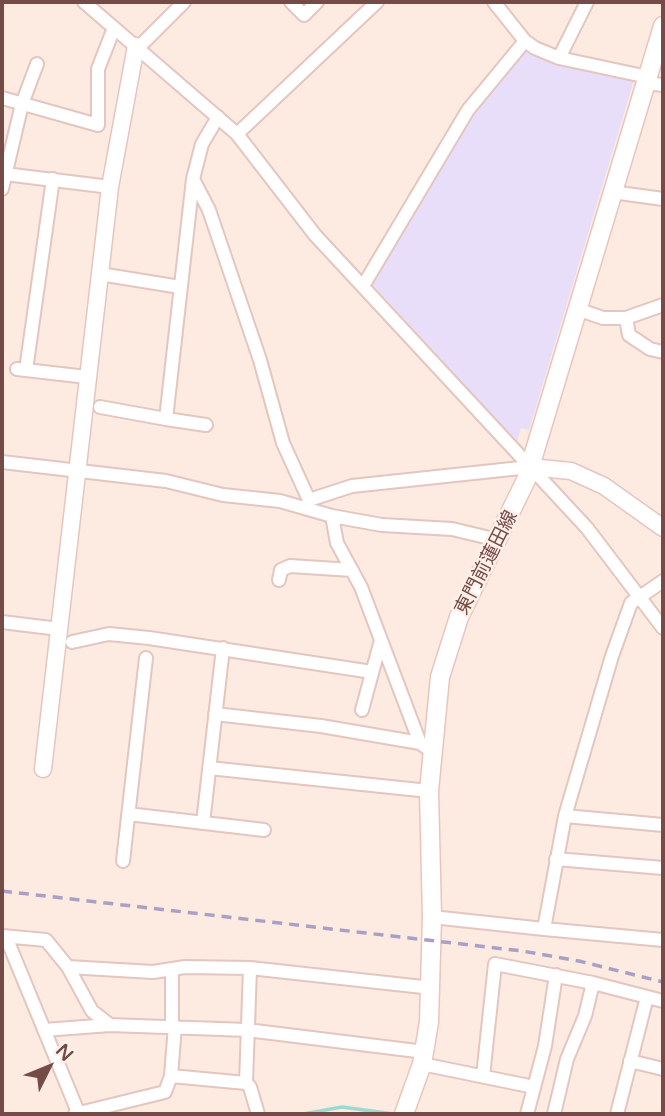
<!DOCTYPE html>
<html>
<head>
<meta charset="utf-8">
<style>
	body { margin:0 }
	#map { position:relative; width:665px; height:1116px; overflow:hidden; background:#fdeae1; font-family:"Varela Round",sans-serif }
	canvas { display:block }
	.frame { position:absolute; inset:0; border:4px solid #754b47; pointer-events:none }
	.north { position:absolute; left:14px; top:1032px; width:70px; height:70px; -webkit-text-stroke:5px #fff0e8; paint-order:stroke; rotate:47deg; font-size:19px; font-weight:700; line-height:28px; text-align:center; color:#754b47 }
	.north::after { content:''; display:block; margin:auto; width:24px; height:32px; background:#754b47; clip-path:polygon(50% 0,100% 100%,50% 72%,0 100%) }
</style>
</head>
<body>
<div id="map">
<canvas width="665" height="1116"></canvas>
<div class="frame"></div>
<div class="north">N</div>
</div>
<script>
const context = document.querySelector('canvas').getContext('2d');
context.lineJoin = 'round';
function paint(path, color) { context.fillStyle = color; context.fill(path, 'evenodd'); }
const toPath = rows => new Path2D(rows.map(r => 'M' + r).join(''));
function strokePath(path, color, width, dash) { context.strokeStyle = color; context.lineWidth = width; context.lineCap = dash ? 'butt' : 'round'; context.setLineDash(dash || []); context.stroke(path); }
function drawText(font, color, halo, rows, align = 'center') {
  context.font = font + ' "Varela Round","Noto Sans JP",sans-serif'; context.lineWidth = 5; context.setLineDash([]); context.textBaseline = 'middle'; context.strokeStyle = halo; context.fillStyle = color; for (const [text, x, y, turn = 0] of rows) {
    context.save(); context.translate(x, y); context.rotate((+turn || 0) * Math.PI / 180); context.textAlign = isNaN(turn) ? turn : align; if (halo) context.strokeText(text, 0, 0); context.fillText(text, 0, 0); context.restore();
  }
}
paint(toPath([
	[524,48,566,66,634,80,529,430,521,428,517,442,371,283,448,152,495,83]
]), '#e8def9');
strokePath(toPath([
	[303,1114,342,1107,394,1114]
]), '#9bd9d2', 3.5);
const minor = toPath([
	[84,2,237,134,315,235,587,528,663,628],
	[291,2,304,15,317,2],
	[494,2,525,41,535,48,559,58,648,77],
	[138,48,184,2],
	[559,58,587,2],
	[646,83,663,85],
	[2,98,98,125,98,69,114,28],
	[237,134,377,2],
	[5,174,110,187],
	[193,179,209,210,260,360,283,443,309,500,307,509],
	[2,189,22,104,37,64],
	[612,192,663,199],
	[100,274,180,287],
	[363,286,468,110,525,41],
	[577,309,603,318,626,318,663,305],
	[626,318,629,335,650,349,663,352],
	[17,369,87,377],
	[26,370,53,179],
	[100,407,166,419],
	[206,425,166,419,193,179,202,144,218,117],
	[2,462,166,481,223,495,280,501,332,516,382,525,452,529,498,540],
	[309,500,352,486,530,467],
	[332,516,337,543,361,587,420,743,431,751],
	[279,580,281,570,290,566,352,570],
	[663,581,631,603,612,656,565,816,544,929,663,940],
	[2,622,59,629],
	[72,642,109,634,149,638,372,672],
	[362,710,381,640],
	[215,714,321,726,420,743],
	[209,768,429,791],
	[128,814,264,830],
	[565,816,663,825],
	[203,823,223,648],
	[556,859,663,868],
	[123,861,146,658],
	[432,917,544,929],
	[2,936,46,940,68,967,92,1011,110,1025,247,1030,425,1052],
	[6,937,78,1112],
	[68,967,153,972,185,967,250,968,432,988],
	[250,968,246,1083,250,1087,258,1114],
	[172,1026,172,969],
	[44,1030,110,1025],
	[630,1061,663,1069],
	[422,1064,534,1087],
	[171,1076,246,1083],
	[483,1076,495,964,593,983,663,1001],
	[75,1114,165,1092,171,1076,175,1026],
	[527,1114,545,1046,556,975],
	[554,1114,567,1059,585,1016,593,983],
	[617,1114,647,997]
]);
const tertiary = toPath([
	[530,467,571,471,604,486,663,528],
	[43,769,110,187,136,46]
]);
const secondary = toPath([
	[404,1114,422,1064,429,1022,432,917,429,791,440,677,459,617,526,480,663,26]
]);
strokePath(minor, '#e3c6bf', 16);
strokePath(tertiary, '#e3c6bf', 19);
strokePath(secondary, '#e9c5bc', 21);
strokePath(minor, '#fff', 12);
strokePath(tertiary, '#fff', 16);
strokePath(secondary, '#fff', 18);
strokePath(toPath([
	[2,891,522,951,579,961,663,982]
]), '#aaa0c6', 3.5, [10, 7]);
drawText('19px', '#754b47', '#fff0e8', [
	["東門前蓮田線",487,563,-63]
]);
</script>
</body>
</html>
